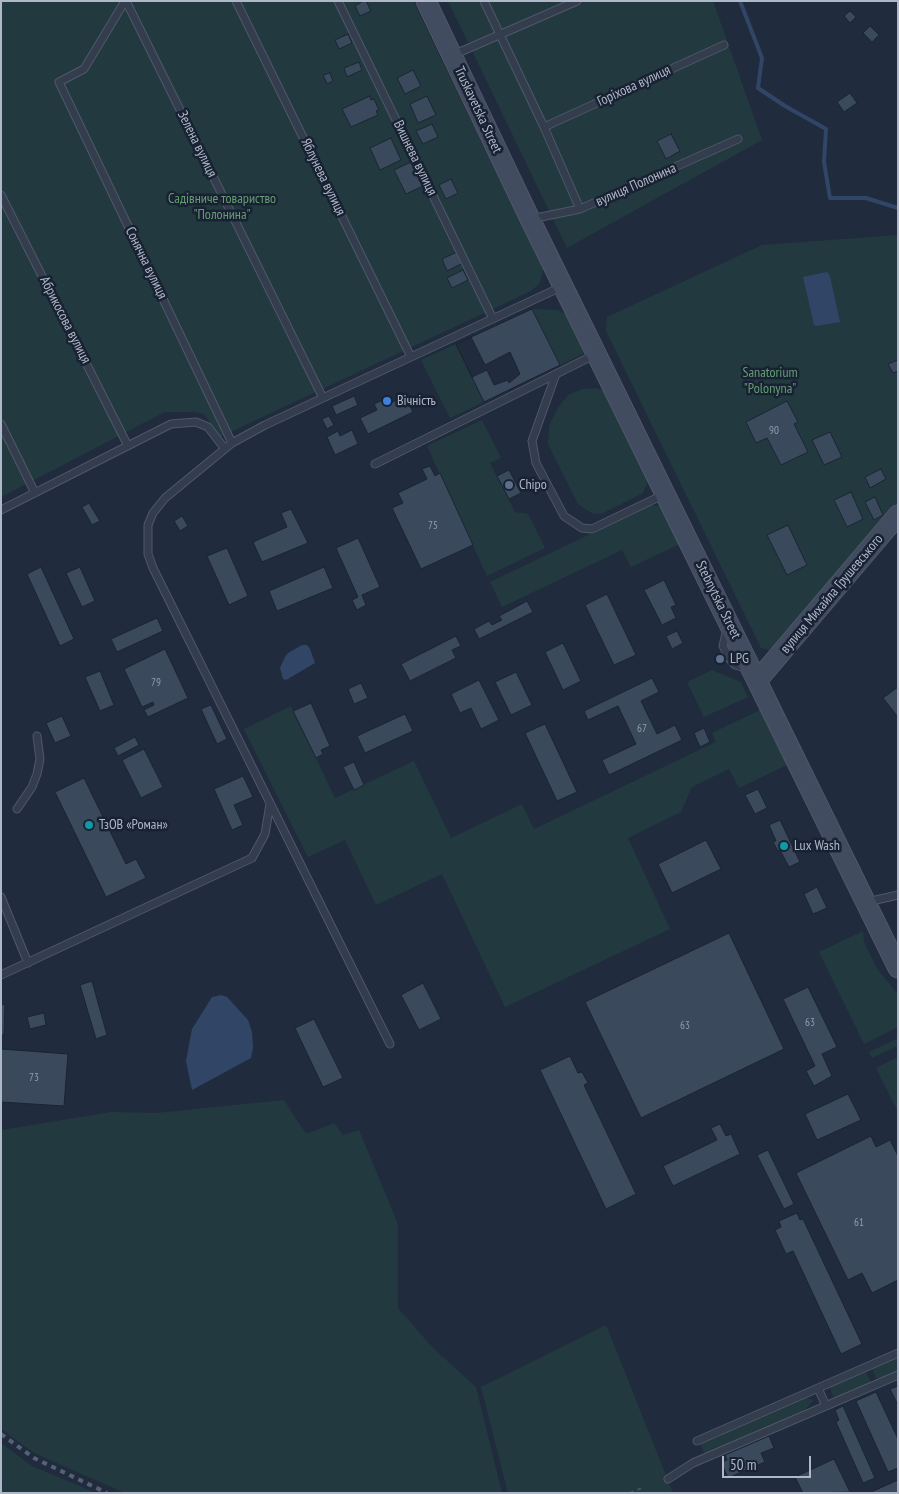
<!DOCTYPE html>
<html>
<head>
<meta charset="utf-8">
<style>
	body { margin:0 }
	#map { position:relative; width:899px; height:1494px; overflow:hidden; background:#202b3e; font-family:"PT Sans Narrow",sans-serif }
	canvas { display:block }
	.frame { position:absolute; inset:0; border:2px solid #afb8c9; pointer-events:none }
	.scale { position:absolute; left:722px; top:1456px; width:89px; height:22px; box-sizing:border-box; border:2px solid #afb8c9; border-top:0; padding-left:6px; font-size:15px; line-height:18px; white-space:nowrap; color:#afb8c9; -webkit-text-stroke:4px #192232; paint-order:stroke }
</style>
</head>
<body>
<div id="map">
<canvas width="899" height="1494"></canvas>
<div class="frame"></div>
<div class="scale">50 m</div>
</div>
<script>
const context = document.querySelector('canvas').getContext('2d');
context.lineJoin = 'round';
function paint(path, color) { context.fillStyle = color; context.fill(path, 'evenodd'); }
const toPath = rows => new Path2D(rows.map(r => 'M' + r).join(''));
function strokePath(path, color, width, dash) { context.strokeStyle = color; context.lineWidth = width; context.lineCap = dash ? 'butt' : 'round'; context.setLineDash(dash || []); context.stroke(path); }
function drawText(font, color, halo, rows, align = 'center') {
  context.font = font + ' "PT Sans Narrow",sans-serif'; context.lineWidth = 5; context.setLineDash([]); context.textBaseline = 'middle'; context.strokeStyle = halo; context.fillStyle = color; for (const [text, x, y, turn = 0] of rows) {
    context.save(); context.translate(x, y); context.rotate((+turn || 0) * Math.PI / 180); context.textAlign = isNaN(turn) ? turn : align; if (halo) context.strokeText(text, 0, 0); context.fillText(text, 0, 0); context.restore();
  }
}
paint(toPath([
	[1,1,413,1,543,269,540,283,531,291,220,437,204,414,194,412,165,412,1,497],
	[448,1,713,1,762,140,567,248],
	[898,235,898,505,775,651,761,648,606,331,607,317,762,245],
	[532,309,558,310,567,315,586,352,560,365],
	[456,344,484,402,450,418,421,360],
	[595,388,605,391,648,482,643,493,603,513,593,514,578,504,548,444,549,426,559,406,568,395,583,389],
	[482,420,501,458,490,463,515,512,528,514,545,548,487,576,427,446],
	[651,505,661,506,680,544,631,567,622,550,502,607,490,582],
	[712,670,741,682,748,697,704,717,687,682],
	[291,706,335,798,414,761,451,838,522,804,534,829,716,742,712,733,760,710,787,765,739,788,729,769,692,787,681,812,628,838,670,929,505,1007,442,874,376,905,345,840,308,857,244,729],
	[863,931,864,942,877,969,898,994,898,1027,864,1044,819,952],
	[898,1038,898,1046,872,1058,869,1052],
	[898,1057,898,1112,876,1068],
	[284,1100,306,1134,334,1123,343,1135,359,1130,398,1224,398,1308,433,1348,476,1387,502,1493,125,1493,34,1453,1,1429,1,1130,111,1112,156,1113],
	[606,1325,673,1493,508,1493,481,1387],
	[898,1356,898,1371,877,1380,871,1367],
	[865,1370,871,1383,834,1399,829,1386],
	[805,1398,814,1400,803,1412,705,1454,699,1442,798,1399],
	[1,1443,32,1466,96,1493,1,1493,3,1484,1,1482]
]), '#223a3f');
paint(toPath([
	[827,272,830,276,840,322,817,326,814,325,803,277],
	[302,645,307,645,310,649,315,663,286,680,283,679,280,668,285,657,288,653],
	[221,995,227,997,248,1020,252,1032,253,1048,251,1058,192,1090,186,1061,192,1029,212,997]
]), '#314667');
strokePath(toPath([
	[740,1,762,58,758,88,785,106,826,129,824,162,830,198,866,198,898,208]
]), '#314667', 4);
const building = toPath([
	[363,1,366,1,371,11,360,16,355,6,363,1],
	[850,11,856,17,850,23,844,16,850,11],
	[870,26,879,35,872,42,863,33,870,26],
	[348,34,352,43,339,49,335,40,348,34],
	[359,62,362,70,347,77,344,68,359,62],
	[413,70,421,86,405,94,397,78,413,70],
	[330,73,333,81,327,84,323,75,330,73],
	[850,93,857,103,844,112,837,102,850,93],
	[370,96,371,100,374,99,379,110,376,111,378,115,351,127,342,109,370,96],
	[427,96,436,115,418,123,410,104,427,96],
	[432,124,438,137,423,144,416,131,432,124],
	[671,134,680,151,666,159,657,141,671,134],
	[391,138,401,160,380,170,370,148,391,138],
	[411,162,423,186,406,194,394,170,411,162],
	[451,179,458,193,446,199,439,185,451,179],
	[457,252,463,263,447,271,442,259,457,252],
	[463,270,468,280,452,288,447,278,463,270],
	[532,309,560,365,484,402,456,344,532,309],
	[471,337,485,365,510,352,520,374,509,383,508,380,494,385,487,370,472,377,456,344,471,337],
	[898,360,898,371,893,373,888,364,898,360],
	[354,396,358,405,336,415,332,406,354,396],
	[405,396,413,412,368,434,360,418,377,410,374,404,385,399,388,404,405,396],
	[787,401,798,422,794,424,808,452,781,465,767,438,756,443,746,422,787,401],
	[329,416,334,425,327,429,322,419,329,416],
	[352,430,358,444,335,455,327,437,338,431,340,436,352,430],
	[830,432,842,457,824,465,812,440,830,432],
	[430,466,435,476,440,473,473,545,421,569,392,508,403,503,398,493,427,479,422,469,430,466],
	[881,469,886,479,870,488,865,477,881,469],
	[509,470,521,493,509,499,497,476,509,470],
	[851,492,863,519,847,527,834,500,851,492],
	[875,497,883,515,874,520,865,502,875,497],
	[89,503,100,521,92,525,82,507,89,503],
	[291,509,308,543,262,562,253,542,287,527,281,513,291,509],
	[182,516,188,526,180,531,174,521,182,516],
	[788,525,807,565,787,575,767,535,788,525],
	[358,538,380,587,362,595,366,605,357,610,352,600,358,597,336,548,358,538],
	[227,548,248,596,229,605,207,556,227,548],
	[41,567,74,639,60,646,27,574,41,567],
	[80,567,95,601,82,607,66,573,80,567],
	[324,567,333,588,277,611,269,591,324,567],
	[664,580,676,605,671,607,676,618,662,625,644,590,664,580],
	[607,594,636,655,614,665,585,605,607,594],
	[527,601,533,612,479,639,474,629,489,621,492,625,502,620,499,616,527,601],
	[157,618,163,631,117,652,111,639,157,618],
	[677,631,683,643,672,649,666,636,677,631],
	[456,636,461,646,452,650,456,658,410,681,401,664,456,636],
	[563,643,581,681,563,690,545,652,563,643],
	[165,649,188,698,148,717,144,710,154,705,153,702,142,707,124,669,165,649],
	[100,671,114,705,100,711,85,677,100,671],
	[516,672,532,705,511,715,495,682,516,672],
	[652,678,659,692,641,701,657,734,675,725,682,740,609,775,602,760,636,744,618,706,588,720,584,711,652,678],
	[479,680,499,720,481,729,471,708,460,713,451,694,479,680],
	[361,683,368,698,354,704,348,689,361,683],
	[898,687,898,717,883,698,898,687],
	[311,703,330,746,321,750,323,754,316,758,293,711,311,703],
	[211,705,227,739,217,744,201,709,211,705],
	[405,714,413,731,365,753,357,736,405,714],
	[62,716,71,736,55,743,46,723,62,716],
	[545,724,577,792,557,801,525,733,545,724],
	[704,728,710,742,700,747,694,733,704,728],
	[135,737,139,745,118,756,114,748,135,737],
	[144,749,163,787,141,798,122,760,144,749],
	[354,762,364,785,354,790,343,767,354,762],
	[243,776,253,797,234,805,243,825,232,830,214,789,243,776],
	[84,778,126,864,136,859,146,878,106,897,55,792,84,778],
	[758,789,767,808,755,814,745,795,758,789],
	[780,820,800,862,789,867,780,850,778,851,773,842,776,841,769,825,780,820],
	[706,840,721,869,672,893,658,864,706,840],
	[817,887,827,908,813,914,804,894,817,887],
	[729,933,784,1049,641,1118,585,1002,729,933],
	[92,981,107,1035,96,1039,80,985,92,981],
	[423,983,441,1019,419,1030,401,995,423,983],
	[808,987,837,1047,822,1054,832,1076,814,1086,806,1071,815,1066,783,999,808,987],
	[1,1004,5,1005,4,1035,1,1035,1,1004],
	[44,1013,46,1025,30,1029,27,1017,44,1013],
	[314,1019,343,1078,323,1087,295,1028,314,1019],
	[1,1049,68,1054,64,1106,1,1102,1,1049],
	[570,1056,578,1073,582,1072,588,1083,584,1085,636,1194,606,1209,540,1070,570,1056],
	[848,1094,861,1120,817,1140,805,1114,848,1094],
	[720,1124,726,1136,731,1134,740,1154,673,1186,663,1166,717,1140,711,1128,720,1124],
	[871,1136,876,1147,890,1140,898,1156,898,1280,872,1293,862,1273,848,1280,796,1173,871,1136],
	[768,1150,794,1204,784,1209,757,1155,768,1150],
	[797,1213,800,1220,803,1219,862,1344,841,1354,793,1251,786,1254,775,1230,781,1227,779,1221,797,1213],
	[898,1386,898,1405,890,1389,898,1386],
	[876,1392,898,1439,898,1468,888,1472,856,1401,876,1392],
	[843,1406,875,1478,863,1483,836,1422,839,1420,835,1410,843,1406],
	[769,1436,774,1448,761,1453,765,1462,728,1478,721,1462,727,1460,725,1455,769,1436],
	[834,1459,850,1492,803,1493,795,1477,834,1459],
	[898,1480,898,1493,872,1493,871,1492,898,1480]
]);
paint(building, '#3b495d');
strokePath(building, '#1b2434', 1);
const lane = toPath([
	[125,1,84,69,59,82,232,443],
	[126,1,323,398],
	[236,1,411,357],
	[338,1,493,319],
	[484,1,544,127,580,209],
	[453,55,577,1],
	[544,127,724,45],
	[1,195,128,446],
	[531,219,580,209,738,139],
	[596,354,556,374,532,441,536,463,564,516,582,528,592,529,665,494],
	[1,424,35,493],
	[375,464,556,374],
	[1,510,171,424,196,422,208,427,225,449],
	[727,629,723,646,728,657,735,665,746,668],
	[17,809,32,787,37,774,40,759,37,736],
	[1,897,28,963],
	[867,902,898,895],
	[1,975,252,858,265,834,270,804],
	[390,1044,153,568,148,554,148,525,153,513,165,498,232,443,265,425,561,287],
	[818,1388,826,1406],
	[697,1441,898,1353],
	[668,1479,693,1463,898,1375]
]);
const secondary = toPath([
	[426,1,530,219,898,968],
	[757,681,898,515]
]);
strokePath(lane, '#4f5868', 9);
strokePath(secondary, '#4f5868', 21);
strokePath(toPath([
	[630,1493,642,1488]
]), '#40575c', 2, [4, 4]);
strokePath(lane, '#343d4d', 7);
strokePath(secondary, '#424c61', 19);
strokePath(toPath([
	[1,1434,34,1458,107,1493]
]), '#556175', 4, [5, 5]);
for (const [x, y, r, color] of [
	[387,401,5,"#3f7fe0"],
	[509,485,5,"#5c6f8a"],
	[720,659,5,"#5c6f8a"],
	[89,825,5,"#0f9aa8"],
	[784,846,5,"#0f9aa8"]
]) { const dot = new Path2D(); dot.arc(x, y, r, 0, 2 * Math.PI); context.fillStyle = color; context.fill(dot); strokePath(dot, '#192232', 2); }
drawText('11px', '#929cae', null, [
	["90",774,431],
	["75",433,526],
	["79",156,683],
	["67",642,729],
	["63",810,1023],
	["63",685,1026],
	["73",34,1078],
	["61",859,1223]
]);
drawText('14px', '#afb8c9', '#192232', [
	["Горіхова вулиця",634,86,-25],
	["Truskavetska Street",478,110,65],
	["Зелена вулиця",197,144,64],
	["Вишнева вулиця",415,158,64],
	["Яблунева вулиця",323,177,64],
	["вулиця Полонина",636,185,-24],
	["Сонячна вулиця",146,263,64],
	["Абрикосова вулиця",65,320,63],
	["вулиця Михайла Грушевського",832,594,-50],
	["Stebnytska Street",718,600,64]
]);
drawText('14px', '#649d73', '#192232', [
	["Садівниче товариство",222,199],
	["\"Полонина\"",222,215],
	["Sanatorium",770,373],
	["\"Polonyna\"",770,389]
]);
drawText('14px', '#afb8c9', '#192232', [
	["Вічність",397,401],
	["Chipo",519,485],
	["LPG",730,659],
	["ТзОВ «Роман»",99,825],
	["Lux Wash",794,846]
], 'left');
</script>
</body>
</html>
